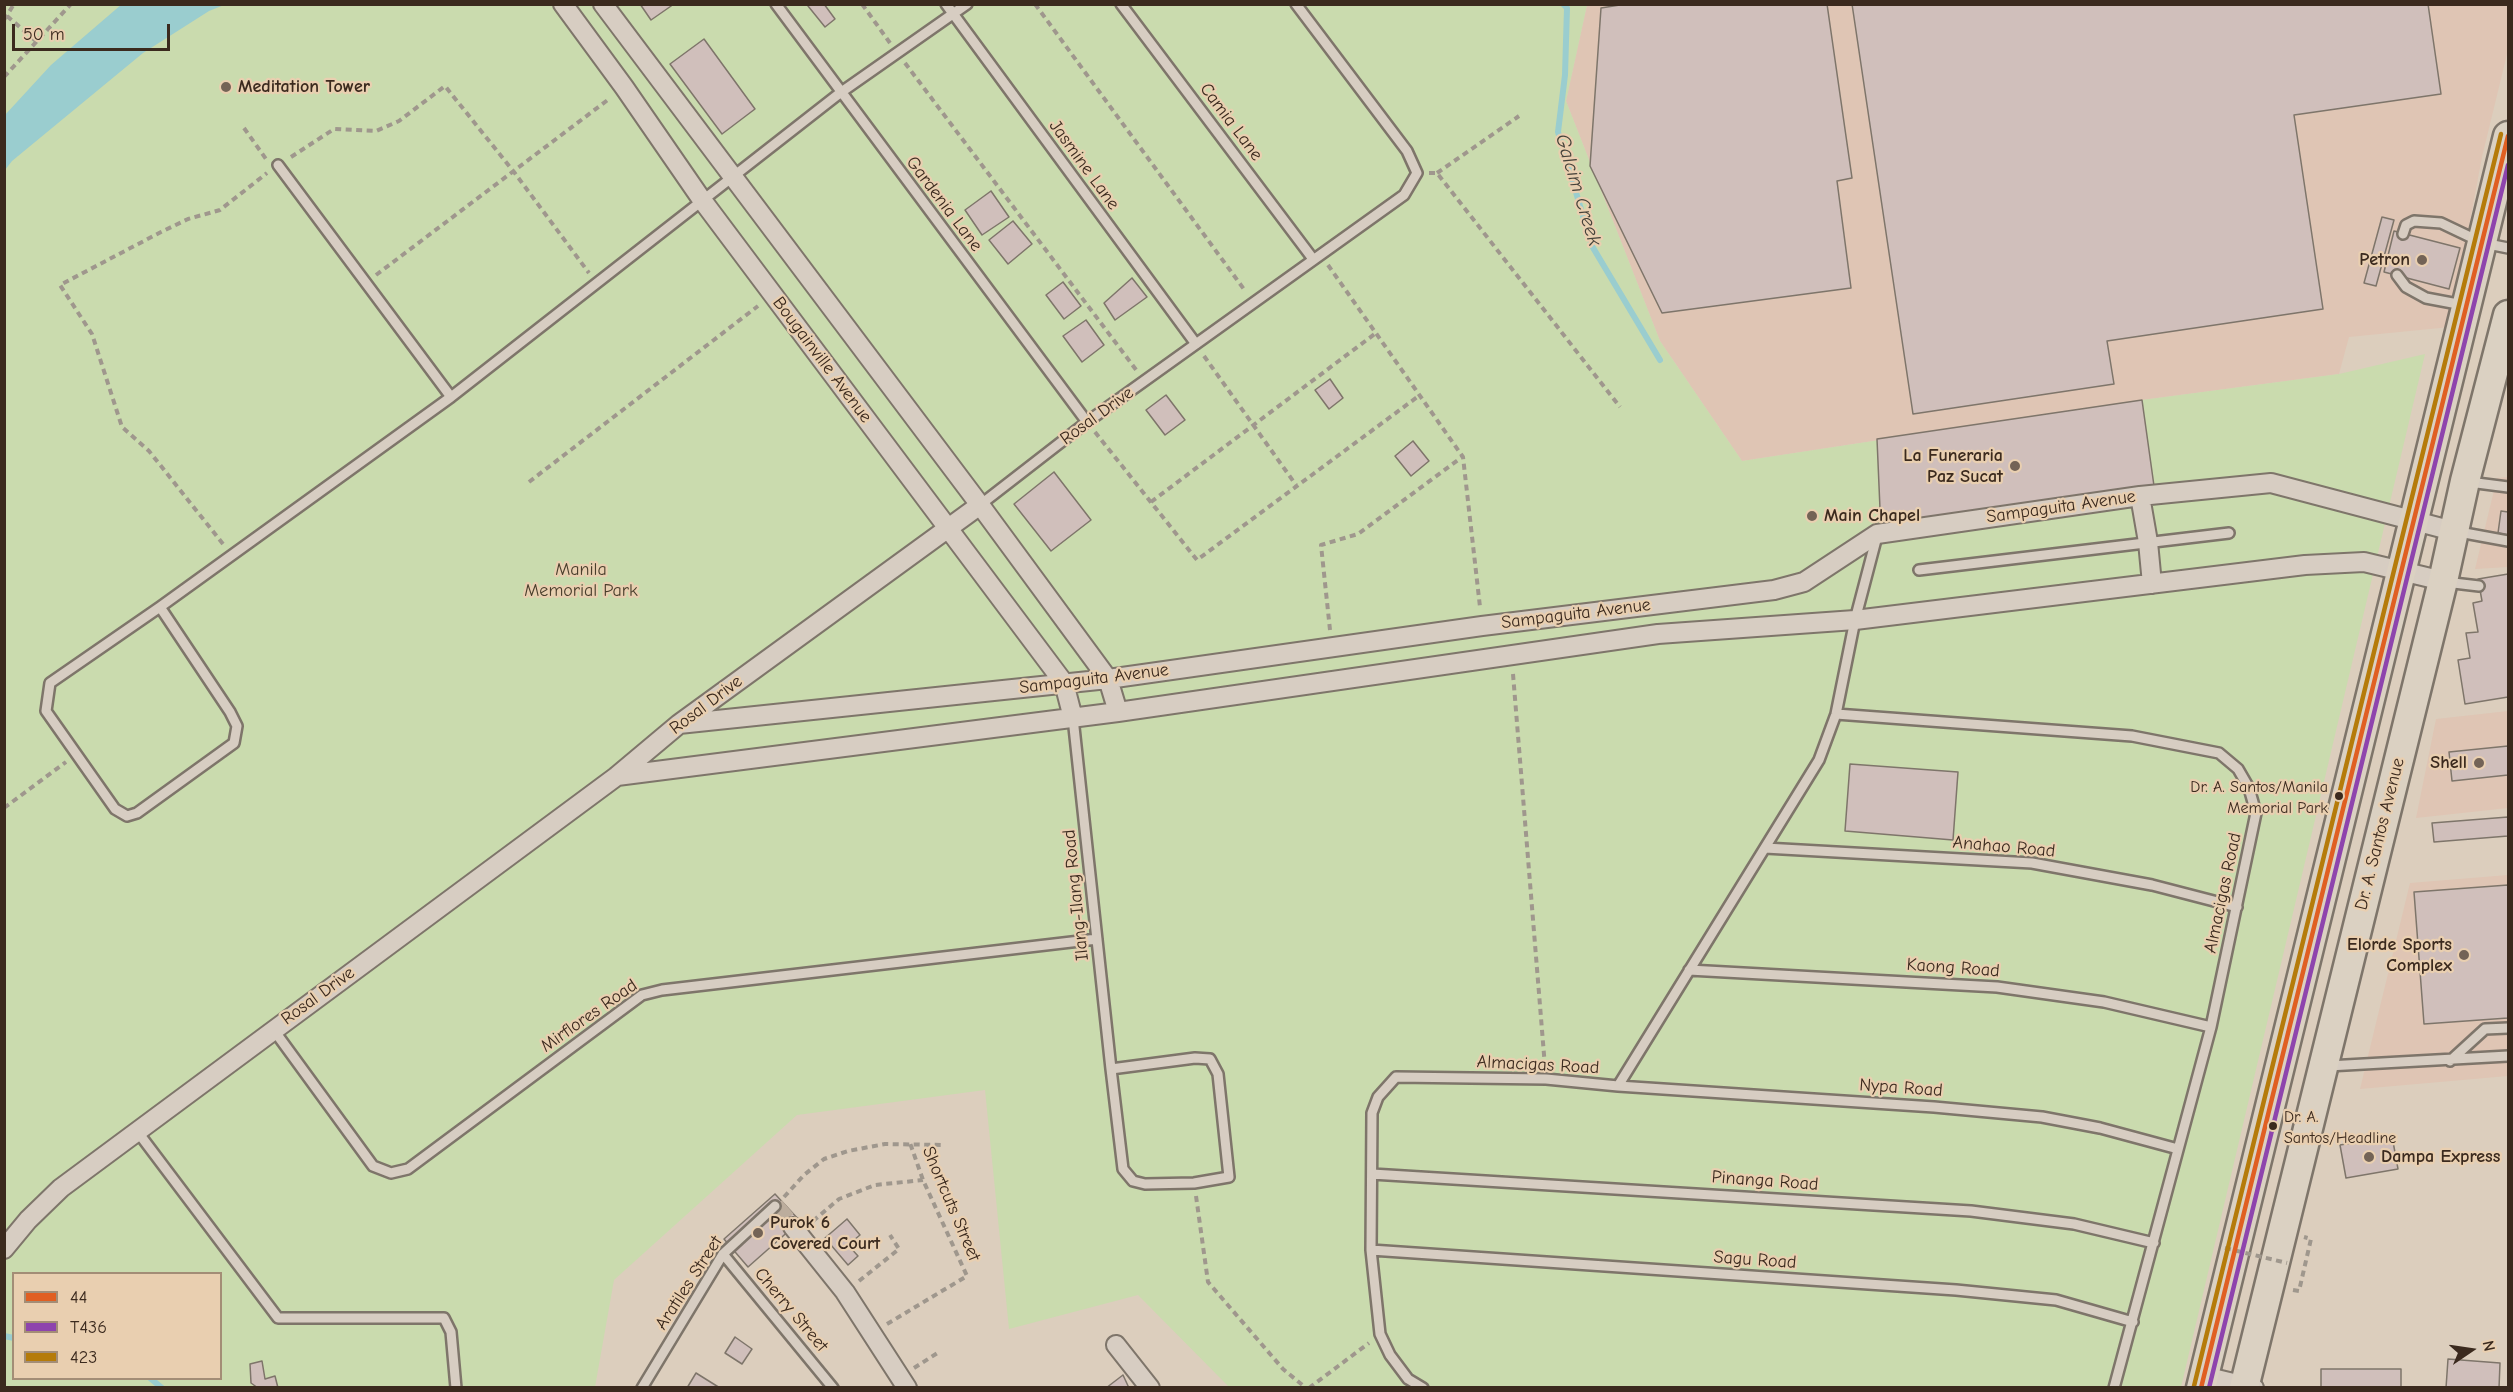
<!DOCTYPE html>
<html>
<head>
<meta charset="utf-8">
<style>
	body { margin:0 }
	#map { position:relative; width:2513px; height:1392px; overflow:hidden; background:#dccebd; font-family:"Comic Neue",sans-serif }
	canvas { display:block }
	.frame { position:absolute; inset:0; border:6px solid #3b2a1e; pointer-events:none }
	.legend { position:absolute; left:12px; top:1272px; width:210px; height:108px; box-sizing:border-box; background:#e9cfb0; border:2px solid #a38d76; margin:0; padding:8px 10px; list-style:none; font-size:18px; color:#3b2a1e }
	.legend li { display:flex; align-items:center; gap:12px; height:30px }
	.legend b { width:30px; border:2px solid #a38d76 }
	.north { position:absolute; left:2441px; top:1320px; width:60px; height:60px; -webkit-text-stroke:4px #e9cfb0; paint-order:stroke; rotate:77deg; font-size:16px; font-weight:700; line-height:24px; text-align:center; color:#3b2a1e }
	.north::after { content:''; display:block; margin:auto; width:21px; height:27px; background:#3b2a1e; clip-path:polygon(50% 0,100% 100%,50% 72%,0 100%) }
	.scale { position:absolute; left:12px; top:24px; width:158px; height:27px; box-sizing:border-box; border:3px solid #3b2a1e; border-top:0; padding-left:8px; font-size:18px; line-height:21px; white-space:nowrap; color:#3b2a1e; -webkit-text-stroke:4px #e9cfb0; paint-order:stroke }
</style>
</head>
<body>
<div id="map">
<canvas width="2513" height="1392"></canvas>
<div class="frame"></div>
<ul class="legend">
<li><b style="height:8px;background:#e05f22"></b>44</li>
<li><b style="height:8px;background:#8e44ad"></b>T436</li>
<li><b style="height:8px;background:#b57b0a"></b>423</li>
</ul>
<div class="north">N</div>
<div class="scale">50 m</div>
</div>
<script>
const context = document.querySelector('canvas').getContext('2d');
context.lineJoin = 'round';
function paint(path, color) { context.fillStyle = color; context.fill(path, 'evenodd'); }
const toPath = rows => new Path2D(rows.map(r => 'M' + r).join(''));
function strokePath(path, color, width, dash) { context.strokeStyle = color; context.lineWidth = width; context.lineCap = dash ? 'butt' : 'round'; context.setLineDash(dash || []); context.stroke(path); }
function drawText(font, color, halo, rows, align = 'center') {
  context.font = font + ' "Comic Neue",sans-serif'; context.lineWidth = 4.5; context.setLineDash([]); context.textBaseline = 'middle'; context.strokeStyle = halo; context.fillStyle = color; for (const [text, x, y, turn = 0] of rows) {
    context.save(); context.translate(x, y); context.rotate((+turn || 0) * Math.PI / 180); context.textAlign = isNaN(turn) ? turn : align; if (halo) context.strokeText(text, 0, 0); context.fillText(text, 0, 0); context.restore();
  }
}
paint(toPath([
	[1587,5,2508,5,2508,50,2482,157,2450,327,2349,337,2339,374,2142,400,1742,461,1660,341,1566,101],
	[2508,477,2508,567,2475,569,2497,478],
	[2508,711,2508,808,2416,818,2436,719],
	[2508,875,2508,1076,2360,1089,2410,883]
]), '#dfc5b4');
paint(toPath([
	[5,5,1587,5,1566,101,1660,341,1742,461,2142,400,2339,374,2425,354,2181,1387,1229,1387,1138,1295,1009,1329,985,1090,797,1115,614,1280,595,1387,5,1388],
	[14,1274,220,1274,220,1378,14,1378]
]), '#cadbae');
paint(toPath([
	[122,4,224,5,209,11,143,53,12,161,5,170,5,115,51,65]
]), '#9acdcf');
strokePath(toPath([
	[1563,4,1567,8,1565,75,1558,132,1592,246,1660,360],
	[4,1336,14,1338],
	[150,1378,162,1388]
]), '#9acdcf', 6);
const building = toPath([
	[640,4,674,4,651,20,640,4],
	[810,4,824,4,835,19,825,27,808,6,810,4],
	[1626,4,1827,4,1852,178,1837,181,1851,288,1662,313,1590,166,1601,8,1626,4],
	[1852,4,2428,4,2441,94,2294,115,2323,309,2107,341,2114,384,1913,414,1852,4],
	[704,39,755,109,722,134,670,64,704,39],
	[991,191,1009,217,982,235,965,210,991,191],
	[2382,217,2394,220,2376,286,2364,283,2382,217],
	[1013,221,1032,244,1008,264,989,240,1013,221],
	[2394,231,2460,248,2449,289,2384,272,2394,231],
	[1132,278,1147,297,1115,320,1104,303,1132,278],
	[1063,282,1081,306,1064,319,1046,295,1063,282],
	[1086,320,1104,345,1082,362,1063,336,1086,320],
	[1330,379,1343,398,1329,409,1315,390,1330,379],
	[1166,395,1185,420,1165,435,1146,410,1166,395],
	[2142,400,2155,493,1881,532,1877,439,2142,400],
	[1413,441,1429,461,1411,476,1395,456,1413,441],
	[1054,472,1091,520,1051,551,1014,504,1054,472],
	[2501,511,2508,512,2508,535,2498,533,2501,511],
	[2508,574,2508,697,2465,704,2458,660,2470,658,2466,633,2478,632,2473,603,2482,601,2478,579,2508,574],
	[2508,746,2508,775,2452,781,2449,752,2508,746],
	[1850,764,1958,772,1953,840,1845,831,1850,764],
	[2508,817,2508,836,2434,842,2432,823,2508,817],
	[2508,885,2508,1018,2424,1024,2414,892,2508,885],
	[2392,1136,2398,1169,2346,1178,2340,1145,2392,1136],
	[775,1194,800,1221,748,1267,724,1239,775,1194],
	[847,1219,860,1235,848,1245,858,1256,848,1265,825,1238,847,1219],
	[735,1337,752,1349,742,1364,725,1353,735,1337],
	[2448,1359,2500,1363,2499,1388,2446,1388,2448,1359],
	[262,1361,265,1379,275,1376,278,1388,258,1388,251,1383,250,1364,262,1361],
	[2321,1369,2401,1369,2401,1388,2321,1388,2321,1369],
	[696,1373,720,1388,687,1388,696,1373],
	[1123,1375,1129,1388,1106,1388,1123,1375]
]);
paint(building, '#d0bfbb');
strokePath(building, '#7e756a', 1.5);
strokePath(toPath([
	[775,1206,793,1227]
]), '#bcad9d', 18, [18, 9]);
const service = toPath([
	[776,4,1087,422],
	[946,4,1196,344],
	[1121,4,1313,259],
	[278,165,451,397],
	[2403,234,2406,225,2414,221,2441,223,2483,243,2508,248],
	[2397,275,2406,287,2426,298,2463,305],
	[2469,482,2508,487],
	[980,505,1087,422,1404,195,1417,173,1407,151,1296,4],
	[2459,532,2508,541],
	[1919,570,2229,533],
	[2445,582,2479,586],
	[160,607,230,712,237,726,234,743,137,813,127,816,115,809,46,711,50,683,160,607,451,397,840,93,967,4],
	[1836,714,2132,736,2219,753,2238,769,2249,788,2256,813,2211,1027,2114,1388],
	[1073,718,1111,1069],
	[1765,848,2032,863,2152,885,2237,907],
	[1689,970,1997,987,2104,1002,2211,1027],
	[273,1029,373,1166,391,1173,408,1169,642,995,662,990,1097,939],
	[1195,1058,1210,1059,1218,1074,1229,1177,1194,1183,1145,1184,1133,1181,1123,1169,1111,1069,1195,1058],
	[2450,1061,2485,1029,2508,1028],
	[2328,1066,2508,1056],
	[1618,1086,1819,760,1836,714,1855,620,1877,536],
	[137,1131,278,1318,444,1318,451,1332,456,1388],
	[1372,1174,1971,1211,2074,1224,2154,1243],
	[1371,1250,1956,1290,2056,1300,2133,1322],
	[723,1254,833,1388],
	[642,1388,723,1254,775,1206],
	[1423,1388,1408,1379,1390,1355,1380,1334,1371,1250,1372,1113,1378,1097,1396,1077,1546,1079,1618,1086,1934,1107,2042,1117,2100,1128,2178,1149]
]);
const minor = toPath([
	[563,4,624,87,702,200,1064,683,1073,718],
	[603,4,980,505,1108,679,1118,712],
	[2140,496,2148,542,2152,584],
	[679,724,1108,679,1482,626,1774,590,1804,582,1877,534,2140,496,2271,483,2453,531],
	[617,776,1118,712,1658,634,1855,620,2305,565,2364,562,2443,581],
	[793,1227,845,1292,907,1388],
	[4,1249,28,1220,61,1188,617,776,679,724,980,505],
	[1116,1345,1150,1388],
	[2204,1376,2254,1388]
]);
const primary = toPath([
	[2201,1388,2508,136],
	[2244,1388,2443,581,2465,481,2508,315]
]);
strokePath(service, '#7e756a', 14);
strokePath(minor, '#7e756a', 22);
strokePath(primary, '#7e756a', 33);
strokePath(toPath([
	[862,4,890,43],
	[1035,4,1246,292],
	[7,16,37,42],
	[4,20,14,4],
	[905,63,1137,371],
	[4,77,71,4],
	[244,128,266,159],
	[291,157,334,129,376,131,399,121,445,86,514,172,589,273],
	[1429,173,1437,173,1620,407],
	[1437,173,1519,116],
	[1328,265,1463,457,1480,607],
	[376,275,609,99],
	[1204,356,1296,485],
	[1095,432,1197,560,1420,395],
	[529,482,758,306],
	[1151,502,1376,333],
	[223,544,149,451,122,427,92,334,60,285,161,232,188,219,220,210,267,173],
	[1330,630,1321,545,1358,534,1462,457],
	[1513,674,1545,1067],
	[4,808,66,762],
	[1196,1196,1208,1282,1283,1369,1306,1388],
	[784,1197,804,1175,824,1159,848,1151,885,1144,943,1145],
	[813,1221,839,1199,875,1185,923,1180],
	[859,1281,899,1249,890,1235],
	[2293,1290,2299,1291,2311,1239,2304,1237],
	[887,1324,967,1276,923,1180,910,1143],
	[914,1368,939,1352],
	[1309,1388,1369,1343]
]), '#9f978d', 4, [6, 4.5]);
strokePath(service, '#d7cdc2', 9);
strokePath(minor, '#d7cdc2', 18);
strokePath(primary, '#dbd1c2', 28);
strokePath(toPath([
	[2225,1248,2287,1263]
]), '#9f978d', 4, [6, 4.5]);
strokePath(toPath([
	[2201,1388,2508,136]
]), '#e05f22', 4.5);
strokePath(toPath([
	[2209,1388,2508,165]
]), '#8e44ad', 4.5);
strokePath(toPath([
	[2194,1386,2501,134]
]), '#b57b0a', 4.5);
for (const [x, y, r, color] of [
	[226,87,6,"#736356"],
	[2422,260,6,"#736356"],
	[2015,466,6,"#736356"],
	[1812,516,6,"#736356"],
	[2479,763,6,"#736356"],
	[2339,796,5,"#3b2a1e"],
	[2464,955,6,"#736356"],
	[2273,1126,5,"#3b2a1e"],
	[2369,1157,6,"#736356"],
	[758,1233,6,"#736356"]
]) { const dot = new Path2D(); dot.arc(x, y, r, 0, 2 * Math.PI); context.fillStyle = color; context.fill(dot); strokePath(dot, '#e9cfb0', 2); }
drawText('16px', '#3b2a1e', '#e9cfb0', [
	["Dr. A. Santos/Manila",2328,787],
	["Memorial Park",2328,808],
	["Dr. A.",2284,1117,"left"],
	["Santos/Headline",2284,1138,"left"]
], 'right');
drawText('bold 18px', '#3b2a1e', '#e9cfb0', [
	["Meditation Tower",238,87],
	["Petron",2410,260,"right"],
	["La Funeraria",2003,456,"right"],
	["Paz Sucat",2003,477,"right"],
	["Main Chapel",1824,516],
	["Shell",2467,763,"right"],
	["Elorde Sports",2452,945,"right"],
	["Complex",2452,966,"right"],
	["Dampa Express",2381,1157],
	["Purok 6",770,1223],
	["Covered Court",770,1244]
], 'left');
drawText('18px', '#3b2a1e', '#e9cfb0', [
	["Camia Lane",1231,122,53],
	["Jasmine Lane",1084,165,54],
	["Gardenia Lane",944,204,53],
	["Bougainville Avenue",822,360,53],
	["Rosal Drive",1097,416,-36],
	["Sampaguita Avenue",2061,507,-8],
	["Sampaguita Avenue",1576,614,-7],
	["Sampaguita Avenue",1094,679,-7],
	["Rosal Drive",706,705,-37],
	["Dr. A. Santos Avenue",2380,834,-76],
	["Anahao Road",2004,847,5],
	["Almacigas Road",2223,893,-78],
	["Ilang-Ilang Road",1076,895,-96],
	["Kaong Road",1953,968,4],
	["Rosal Drive",318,996,-36],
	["Mirflores Road",589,1016,-35],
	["Almacigas Road",1538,1065,3],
	["Nypa Road",1901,1088,4],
	["Pinanga Road",1765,1181,4],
	["Shortcuts Street",951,1204,67],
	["Sagu Road",1755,1260,4],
	["Aratiles Street",689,1283,-57],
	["Cherry Street",791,1310,50]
]);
drawText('18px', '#483d2b', '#e9cfb0', [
	["Manila",581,570],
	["Memorial Park",581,591]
]);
drawText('italic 20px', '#45423a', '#e9cfb0', [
	["Galcim Creek",1578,190,73]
]);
</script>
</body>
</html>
